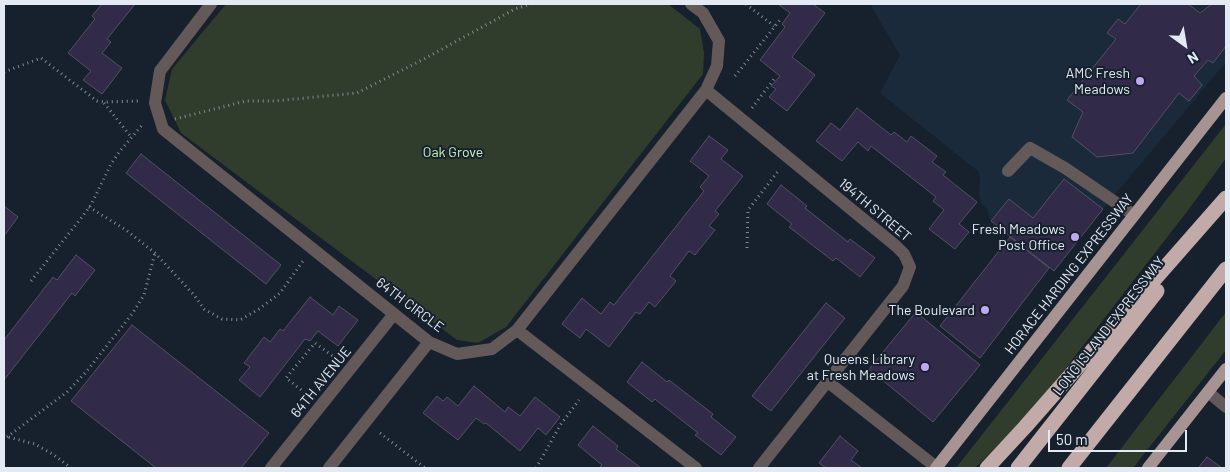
<!DOCTYPE html>
<html>
<head>
<meta charset="utf-8">
<style>
	body { margin:0 }
	#map { position:relative; width:1230px; height:472px; overflow:hidden; background:#16212d; font-family:Barlow,sans-serif }
	canvas { display:block }
	.frame { position:absolute; inset:0; border:5px solid #e3eaf3; pointer-events:none }
	.north { position:absolute; left:1160px; top:20px; width:50px; height:50px; -webkit-text-stroke:4px #16212d; paint-order:stroke; rotate:148deg; font-size:14px; font-weight:700; line-height:20px; text-align:center; color:#e3eaf3 }
	.north::after { content:''; display:block; margin:auto; width:18px; height:22px; background:#e3eaf3; clip-path:polygon(50% 0,100% 100%,50% 72%,0 100%) }
	.scale { position:absolute; left:1048px; top:430px; width:139px; height:22px; box-sizing:border-box; border:2px solid #e3eaf3; border-top:0; padding-left:6px; font-size:15px; line-height:18px; white-space:nowrap; color:#e3eaf3; -webkit-text-stroke:4px #16212d; paint-order:stroke }
</style>
</head>
<body>
<div id="map">
<canvas width="1230" height="472"></canvas>
<div class="frame"></div>
<div class="north">N</div>
<div class="scale">50 m</div>
</div>
<script>
const context = document.querySelector('canvas').getContext('2d');
context.lineJoin = 'round';
function paint(path, color) { context.fillStyle = color; context.fill(path, 'evenodd'); }
const toPath = rows => new Path2D(rows.map(r => 'M' + r).join(''));
function strokePath(path, color, width, dash) { context.strokeStyle = color; context.lineWidth = width; context.lineCap = dash ? 'butt' : 'round'; context.setLineDash(dash || []); context.stroke(path); }
function drawText(font, color, halo, rows, align = 'center') {
  context.font = font + ' Barlow,sans-serif'; context.lineWidth = 4; context.setLineDash([]); context.textBaseline = 'middle'; context.strokeStyle = halo; context.fillStyle = color; for (const [text, x, y, turn = 0] of rows) {
    context.save(); context.translate(x, y); context.rotate((+turn || 0) * Math.PI / 180); context.textAlign = isNaN(turn) ? turn : align; if (halo) context.strokeText(text, 0, 0); context.fillText(text, 0, 0); context.restore();
  }
}
paint(toPath([
	[870,4,1226,4,1226,62,1103,209,1054,271,991,221,987,209,981,203,979,195,980,181,979,172,880,93,900,55]
]), '#1b2a3b');
paint(toPath([
	[226,4,668,4,700,29,704,53,703,74,506,327,478,343,457,340,181,133,165,100,172,69],
	[1226,124,1226,158,1189,209,1055,382,1007,436,975,468,956,468],
	[1226,312,1226,350,1133,468,1106,468]
]), '#303d2c');
const building = toPath([
	[102,4,135,4,107,39,111,42,102,53,122,68,102,94,83,80,91,71,68,53,95,19,92,16,102,4],
	[778,4,813,4,825,13,792,57,815,75,787,111,769,97,776,89,771,86,780,76,760,60,785,27,782,24,790,13,778,4],
	[1141,4,1188,4,1200,13,1212,4,1226,4,1226,46,1213,63,1208,60,1194,76,1202,85,1189,101,1179,93,1133,153,1097,157,1072,137,1083,112,1067,100,1116,39,1107,33,1118,19,1125,24,1141,4],
	[857,108,891,135,894,132,907,142,911,136,937,156,932,162,946,172,943,175,977,202,959,224,969,232,955,249,929,229,944,210,933,201,936,197,871,146,868,151,858,142,842,161,816,141,831,123,840,130,857,108],
	[709,136,728,150,721,159,743,176,715,211,719,214,709,226,715,230,695,255,689,251,670,276,676,281,655,307,649,302,640,314,636,312,609,347,586,329,580,338,562,324,582,298,601,314,610,302,614,305,704,191,700,187,709,176,690,161,709,136],
	[141,154,281,265,266,284,126,173,141,154],
	[1064,179,1103,209,1054,271,991,221,1009,199,1033,218,1064,179],
	[781,185,807,206,805,208,848,242,850,239,875,258,860,277,836,258,833,261,789,227,792,224,767,204,781,185],
	[4,206,18,217,4,236,4,206],
	[1010,237,1049,268,980,358,940,326,1010,237],
	[76,255,95,270,75,296,72,293,4,380,4,340,53,277,57,280,76,255],
	[310,297,333,315,339,306,358,320,338,346,318,331,310,341,305,339,260,397,239,380,250,367,244,363,264,337,270,342,280,329,283,331,310,297],
	[826,303,845,318,771,411,752,396,826,303],
	[916,312,980,365,933,422,869,369,916,312],
	[132,325,269,433,241,468,156,468,71,401,132,325],
	[642,362,667,382,669,380,713,414,711,417,736,437,721,455,695,435,698,433,656,400,655,399,652,402,627,382,642,362],
	[474,386,505,412,508,407,520,416,535,397,560,417,546,435,538,428,520,451,486,423,484,424,476,418,458,440,423,413,437,396,443,401,447,397,458,406,474,386],
	[593,426,618,446,616,449,641,468,602,468,600,467,602,465,578,445,593,426],
	[840,436,858,451,851,460,862,468,826,468,819,463,840,436],
	[1207,457,1222,468,1198,468,1207,457]
]);
paint(building, '#322a49');
strokePath(building, '#535061', 1);
strokePath(toPath([
	[746,4,774,26],
	[4,72,41,58,97,101,104,102,139,101],
	[735,76,780,20],
	[104,103,132,138],
	[752,108,774,79],
	[175,119,246,101,274,101,357,93,424,59,515,9,531,4],
	[89,207,126,230,155,253,194,295,204,309,222,319,240,320,259,309,280,293,303,261],
	[747,248,748,210,779,170],
	[31,281,82,217,91,205,111,164,120,151,143,124],
	[309,396,286,378,315,343,338,360],
	[380,433,425,468],
	[4,436,35,444,54,455,71,468],
	[7,437,67,392,86,372,132,314,144,295,155,253],
	[536,468,561,424,579,400]
]), '#828b96', 3, [1, 4]);
strokePath(toPath([
	[211,4,160,71,155,103,163,129,429,342,457,354,492,349,517,330,706,90,717,66,719,41,703,13,691,4],
	[706,90,896,246,904,254,910,267,903,286,759,468],
	[1008,171,1030,148,1065,168,1134,215],
	[517,330,696,468],
	[828,382,936,467],
	[1208,392,1226,407],
	[271,468,394,314],
	[329,468,429,342]
]), '#635958', 12);
strokePath(toPath([
	[936,468,1226,98],
	[1148,468,1226,369]
]), '#a79391', 12);
strokePath(toPath([
	[987,468,1025,427,1226,198],
	[1018,468,1157,291],
	[1069,468,1226,269]
]), '#c1aaa7', 15);
for (const [x, y, r, color] of [
	[1140,81,5,"#c0a8f3"],
	[1075,237,5,"#c0a8f3"],
	[985,310,5,"#c0a8f3"],
	[925,367,5,"#c0a8f3"]
]) { const dot = new Path2D(); dot.arc(x, y, r, 0, 2 * Math.PI); context.fillStyle = color; context.fill(dot); strokePath(dot, '#16212d', 2); }
drawText('14px', '#e3eaf3', '#16212d', [
	["AMC Fresh",1130,73],
	["Meadows",1130,89],
	["Fresh Meadows",1065,229],
	["Post Office",1065,245],
	["The Boulevard",975,310],
	["Queens Library",915,359],
	["at Fresh Meadows",915,375]
], 'right');
drawText('14px', '#c8f2ba', '#16212d', [
	["Oak Grove",453,152]
]);
drawText('14px', '#e3eaf3', '#16212d', [
	["194TH STREET",875,210,40],
	["HORACE HARDING EXPRESSWAY",1069,274,-52],
	["64TH CIRCLE",410,305,37],
	["LONG ISLAND EXPRESSWAY",1109,326,-52],
	["64TH AVENUE",321,382,-51]
]);
</script>
</body>
</html>
